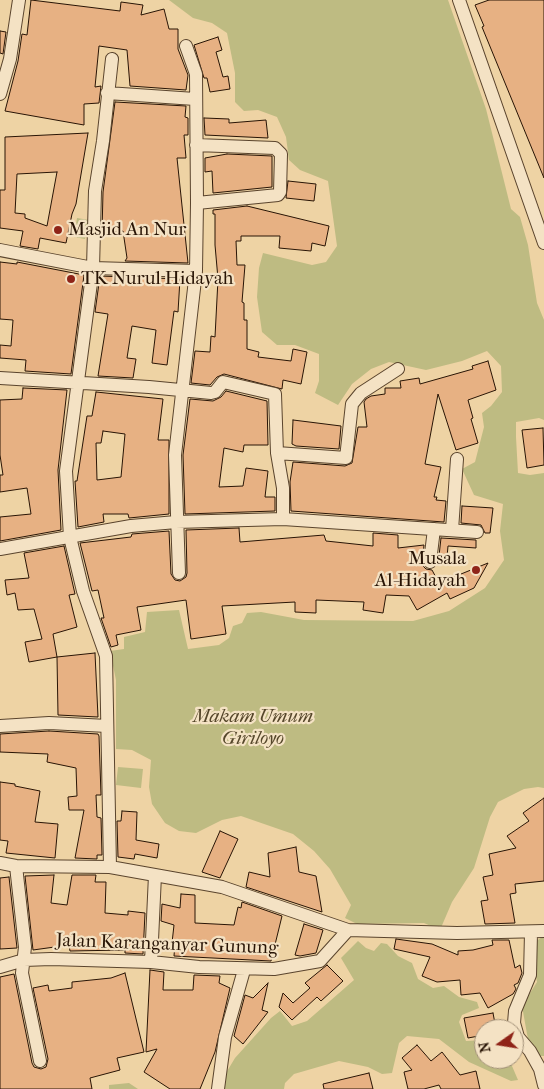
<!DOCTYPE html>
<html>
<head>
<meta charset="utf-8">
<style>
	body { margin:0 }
	#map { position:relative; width:544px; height:1089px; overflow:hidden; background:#eed3a4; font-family:"IM FELL French Canon",serif }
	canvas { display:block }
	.north { position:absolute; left:474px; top:1019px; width:50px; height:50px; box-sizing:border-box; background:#f4e2c4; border:1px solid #a29078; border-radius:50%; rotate:257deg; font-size:14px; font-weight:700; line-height:20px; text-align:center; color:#281405 }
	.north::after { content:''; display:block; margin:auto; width:18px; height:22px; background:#8f2418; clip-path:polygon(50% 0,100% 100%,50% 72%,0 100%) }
</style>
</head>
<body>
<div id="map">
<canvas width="544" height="1089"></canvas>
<div class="north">N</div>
</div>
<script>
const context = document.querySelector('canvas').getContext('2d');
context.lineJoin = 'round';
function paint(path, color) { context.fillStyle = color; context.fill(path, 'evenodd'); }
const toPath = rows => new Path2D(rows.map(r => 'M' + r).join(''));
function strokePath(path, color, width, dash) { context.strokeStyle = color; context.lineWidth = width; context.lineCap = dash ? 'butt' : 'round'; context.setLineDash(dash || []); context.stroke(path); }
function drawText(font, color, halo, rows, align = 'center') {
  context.font = font + ' "IM FELL French Canon",serif'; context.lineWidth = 4.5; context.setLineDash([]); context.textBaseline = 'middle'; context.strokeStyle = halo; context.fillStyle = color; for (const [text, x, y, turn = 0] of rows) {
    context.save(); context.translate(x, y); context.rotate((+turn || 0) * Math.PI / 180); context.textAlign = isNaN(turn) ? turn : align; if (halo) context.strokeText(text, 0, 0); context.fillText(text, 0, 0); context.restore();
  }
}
paint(toPath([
	[169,0,448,0,486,109,511,209,520,217,528,245,537,303,544,320,544,420,539,418,516,422,516,437,518,473,530,475,544,473,544,788,538,787,524,789,498,802,490,817,474,868,452,902,440,930,424,923,357,924,345,918,351,905,330,869,314,851,293,834,241,816,222,820,196,833,179,831,165,823,152,804,149,787,151,760,132,750,116,749,116,680,110,651,124,649,124,637,145,632,147,612,179,610,188,649,219,645,229,638,233,626,242,623,247,613,261,612,304,620,413,621,449,611,485,588,504,560,500,531,503,504,474,495,462,469,475,462,484,427,482,413,491,406,502,392,501,366,487,351,462,361,426,370,389,362,371,369,352,384,338,405,315,393,319,381,319,354,295,345,277,345,262,332,257,297,259,268,263,253,312,265,326,262,337,246,328,181,300,170,289,160,286,137,277,117,258,110,244,111,235,102,235,73,227,33,212,23,193,18],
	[77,218,89,220,85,239,74,237],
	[118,767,143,769,141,788,116,785],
	[544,936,544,1056,531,1056,522,1006,537,982,532,955,533,943],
	[358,941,366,948,374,951,381,943,387,944,398,956,412,963,418,979,433,988,444,986,459,997,477,1002,479,1008,462,1015,459,1022,466,1041,484,1040,484,1059,509,1059,518,1080,511,1081,469,1062,439,1039,407,1036,399,1043,392,1073,382,1074,368,1067,339,1061,294,1074,285,1083,284,1089,220,1089,223,1078,235,1058,271,1018,280,1011,292,1026,307,1021,354,980,341,958],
	[129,1083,138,1089,109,1089,109,1085]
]), '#bebb82');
const building = toPath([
	[31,0,120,11,121,2,143,5,141,15,164,9,169,29,178,29,178,49,188,75,186,90,130,86,127,50,99,46,95,87,101,86,99,103,84,104,84,125,5,111,18,61,22,34,27,35,31,0],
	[489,0,544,0,544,178,482,27,484,26,475,5,489,0],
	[0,31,6,32,3,54,0,53,0,31],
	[218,37,222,50,216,52,223,77,228,76,230,89,210,92,207,78,204,78,194,45,218,37],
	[115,102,186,106,185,117,188,118,188,135,184,135,186,158,177,158,188,263,125,261,127,258,123,231,102,232,103,192,115,102],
	[204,118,229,119,229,123,266,120,268,138,205,135,204,118],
	[88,133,76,204,72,214,66,243,40,238,38,249,20,246,23,231,0,228,0,190,5,190,5,137,88,133],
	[57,172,47,226,25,218,25,214,15,213,17,174,57,172],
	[227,154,272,156,272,187,213,193,212,171,205,172,205,158,227,154],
	[288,181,316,184,314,201,286,198,288,181],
	[247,206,329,226,325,246,312,243,311,251,279,248,280,236,241,236,241,241,236,241,237,265,245,265,242,302,244,303,244,320,247,320,247,349,259,352,258,357,291,361,293,349,307,352,301,384,283,380,282,389,224,374,217,377,210,385,191,383,195,351,210,352,211,336,215,337,218,279,215,245,215,214,213,214,213,210,247,206],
	[0,262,17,264,17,262,84,275,71,374,25,371,26,360,0,358,0,345,11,346,13,320,0,319,0,262],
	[100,276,180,279,178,312,174,311,167,365,152,363,156,330,132,326,127,358,136,359,133,378,98,376,108,314,95,312,100,276],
	[488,361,496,390,468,400,473,418,471,419,478,443,456,450,438,394,425,464,441,467,434,497,437,497,436,500,446,501,444,522,291,511,290,482,293,462,345,466,352,463,358,427,367,427,364,402,366,399,371,396,385,394,385,388,401,388,400,381,419,378,420,384,473,369,472,366,488,361],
	[23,388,67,390,58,470,61,530,0,541,0,517,31,514,27,488,0,492,0,475,3,475,0,455,0,400,22,399,23,388],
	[226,391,267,401,268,445,244,445,243,452,224,448,219,487,243,486,246,468,268,471,265,497,275,497,275,511,185,514,183,455,190,399,213,401,221,397,226,391],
	[96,392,163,399,158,440,169,440,169,514,129,518,128,514,103,514,104,522,78,527,75,481,77,481,87,416,92,416,96,392],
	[103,431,125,434,121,477,97,480,96,443,101,443,103,431],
	[293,420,341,426,339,449,296,446,292,444,293,420],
	[543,428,544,465,527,468,522,430,543,428],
	[462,506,493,508,490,533,485,533,481,525,461,523,462,506],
	[239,528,240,542,324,535,326,541,373,546,373,533,398,535,398,548,424,545,422,565,426,569,432,570,439,583,488,563,474,588,450,599,447,593,417,610,409,596,386,595,383,613,363,610,364,602,316,600,316,613,295,612,295,602,222,606,226,634,191,639,186,600,137,607,141,630,116,635,118,645,111,647,101,618,104,618,98,590,92,591,80,543,131,537,132,534,169,531,171,574,175,580,180,581,186,577,187,573,186,530,239,528],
	[441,538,476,540,476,548,448,546,447,557,439,556,441,538],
	[64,546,75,594,69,595,77,627,53,634,57,657,29,662,25,642,42,639,34,609,18,610,15,593,7,595,5,580,29,578,24,553,64,546],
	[95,653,98,717,58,715,57,657,95,653],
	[49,731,98,734,99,736,101,795,96,795,97,817,101,818,102,855,97,855,97,859,75,858,84,810,69,810,68,797,77,796,76,768,47,762,48,754,0,752,0,734,49,731],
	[0,782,15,784,15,786,40,791,35,822,58,824,55,858,6,853,8,841,0,840,0,782],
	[544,798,544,881,515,884,516,893,510,894,515,923,485,924,481,901,488,900,483,877,493,875,489,854,516,848,507,836,529,821,523,813,544,798],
	[122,811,137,812,136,840,159,844,157,858,135,854,134,859,118,857,117,821,121,821,122,811],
	[220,831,238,839,220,878,202,872,220,831],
	[296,847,299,872,316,876,322,912,246,887,249,872,270,877,268,853,296,847],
	[54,875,51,903,67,905,72,875,96,875,95,882,106,882,105,913,128,915,128,911,145,913,143,954,125,953,125,950,70,951,69,945,33,950,25,876,54,875],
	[9,877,17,948,0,949,0,878,9,877],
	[181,894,195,895,195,923,234,925,238,907,241,908,242,902,282,916,271,961,174,956,175,943,172,943,174,925,161,921,162,904,180,908,181,894],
	[304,924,323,930,316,953,300,956,295,955,304,924],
	[396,939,432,944,458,955,458,951,473,950,493,945,492,940,509,940,515,968,520,965,522,973,518,983,514,985,516,989,513,994,488,1008,480,993,461,995,460,980,437,982,422,976,430,957,394,949,396,939],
	[327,965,343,981,321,1001,317,997,292,1020,279,1007,283,993,293,1003,310,988,305,983,327,965],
	[150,970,164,972,163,990,193,990,194,975,220,976,219,983,230,988,215,1052,200,1089,170,1089,144,1072,157,1049,146,1052,150,970],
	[125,973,144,1052,117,1058,120,1070,90,1078,92,1089,0,1089,0,977,14,974,32,1063,34,1067,41,1069,46,1067,48,1059,33,988,48,985,49,991,72,988,72,982,111,978,125,973],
	[268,983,262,1010,268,1012,243,1044,234,1036,245,995,253,998,268,983],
	[493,1013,496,1029,484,1029,484,1035,468,1038,464,1018,493,1013],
	[417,1045,431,1061,442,1052,460,1075,476,1071,480,1089,441,1089,439,1085,424,1089,408,1089,404,1072,412,1070,402,1058,417,1045],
	[369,1073,373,1089,324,1089,323,1084,369,1073]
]);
paint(building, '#e7b183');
strokePath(building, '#281405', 1);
const street = toPath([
	[459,0,544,243],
	[107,93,195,99],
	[0,94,10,59,19,0],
	[196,145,275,148,281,154,280,192,278,195,197,203],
	[0,250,93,268,196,271],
	[0,378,149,387,211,393,215,392,223,382,275,394,277,453,283,488,283,519],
	[277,453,346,458,352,404,361,393,398,369],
	[452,530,457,459],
	[0,549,131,526,176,522,283,519,477,532],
	[430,562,434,529],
	[179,573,175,455,196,271,197,203,196,74,186,46],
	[0,726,49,723,107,726],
	[0,863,16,866,110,867,222,887,348,930,457,933,544,931],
	[16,866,25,947,22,973,40,1061],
	[110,867,106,656,83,591,70,537,66,471,93,268,95,191,103,141,112,59],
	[531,933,530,975,515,1011,514,1023,518,1037,530,1051,540,1069,544,1085],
	[151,962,155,875],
	[0,967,24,960,51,959,151,962,199,967,274,969,320,961,348,930],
	[218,1089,225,1037,244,970]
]);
strokePath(street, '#5a442d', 14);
strokePath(street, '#f4e2c4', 12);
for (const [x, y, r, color] of [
	[58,230,5,"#8f2418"],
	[71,279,5,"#8f2418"],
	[476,570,5,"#8f2418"]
]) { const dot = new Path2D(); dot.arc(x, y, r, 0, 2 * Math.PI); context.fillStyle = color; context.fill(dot); strokePath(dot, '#f4e2c4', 2); }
drawText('19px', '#281405', '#f4e2c4', [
	["Masjid An Nur",68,230],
	["TK Nurul Hidayah",81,279],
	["Musala",466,559,"right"],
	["Al-Hidayah",466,581,"right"]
], 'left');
drawText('italic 19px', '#55462a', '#f4e2c4', [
	["Makam Umum",253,717],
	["Giriloyo",253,739]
]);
drawText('19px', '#281405', '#f4e2c4', [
	["Jalan Karanganyar Gunung",167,945,2]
]);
</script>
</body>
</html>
